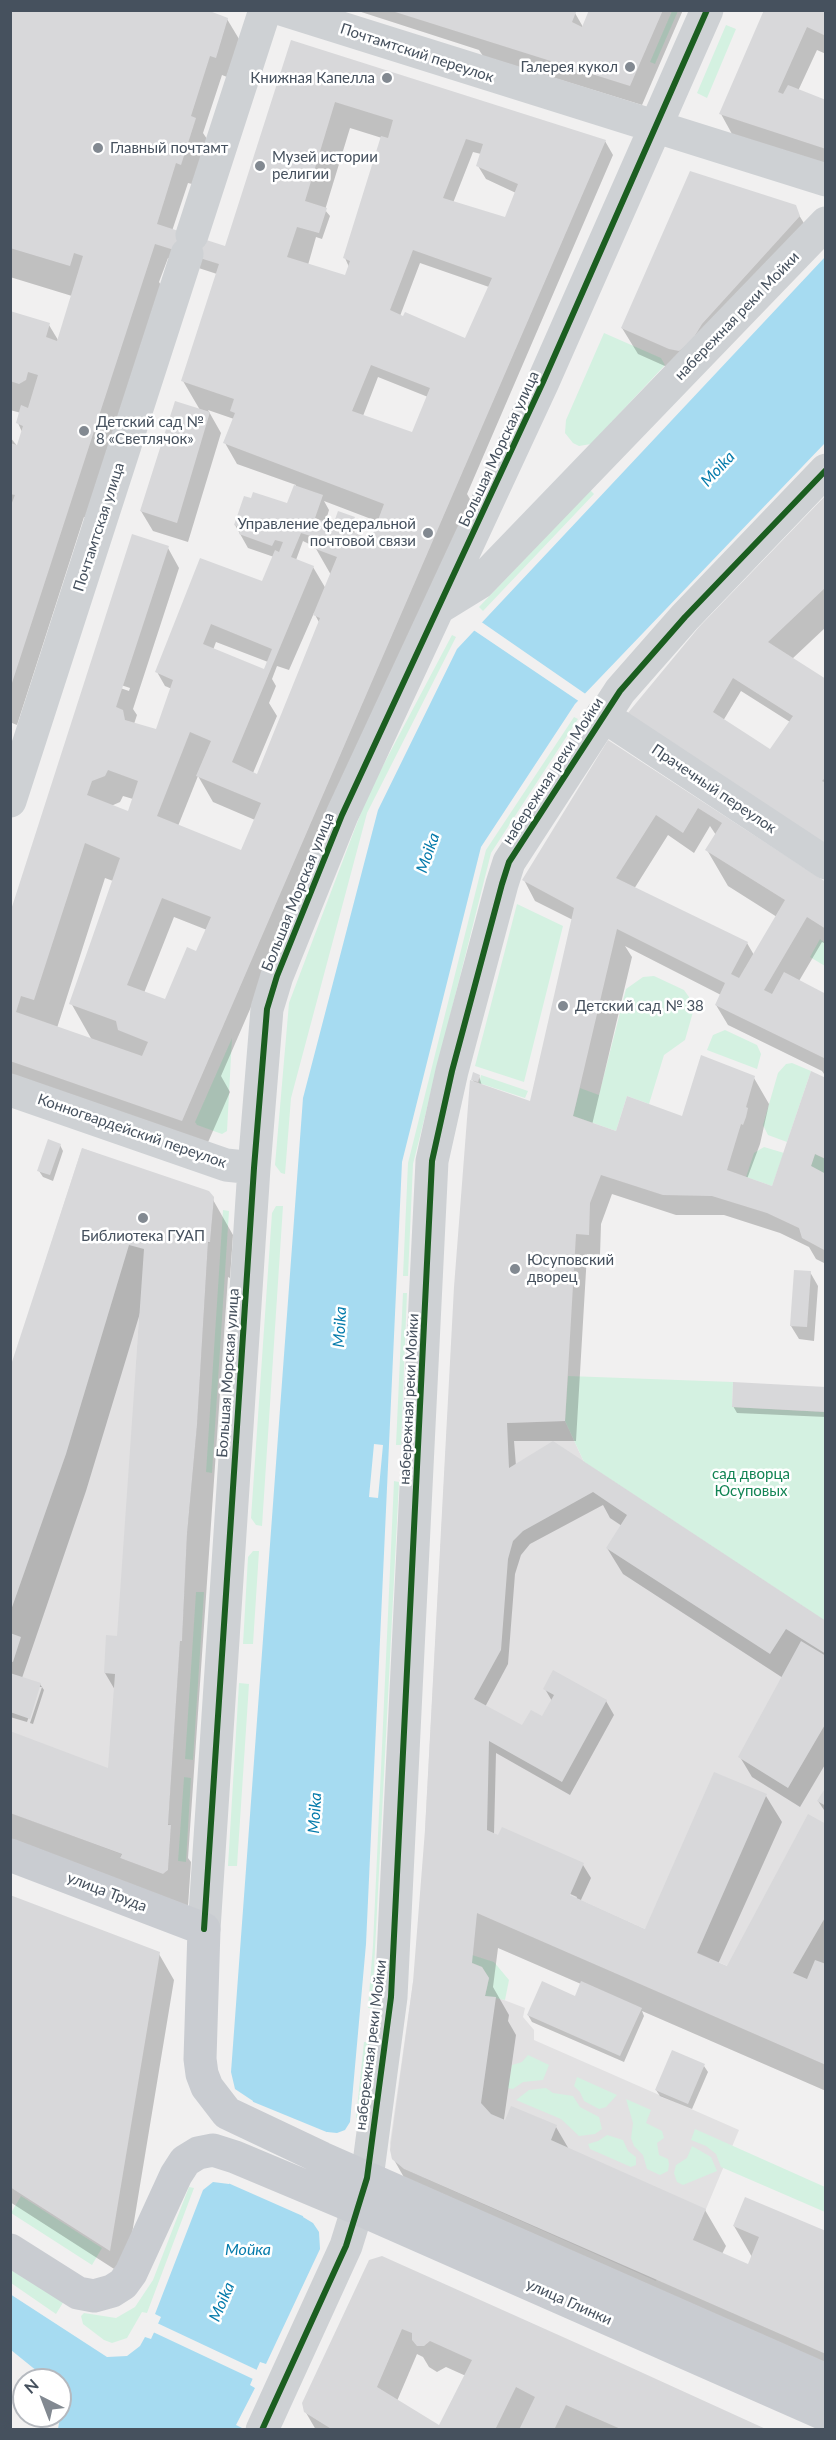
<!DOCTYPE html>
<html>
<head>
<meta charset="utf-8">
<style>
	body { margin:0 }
	#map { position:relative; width:836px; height:2440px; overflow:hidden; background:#f1f0f0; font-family:Lato,sans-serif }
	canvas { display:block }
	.frame { position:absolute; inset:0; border:12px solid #46515e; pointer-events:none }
	.north { position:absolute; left:12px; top:2368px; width:60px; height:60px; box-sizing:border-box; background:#fff; border:2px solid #b5b9bf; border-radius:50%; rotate:318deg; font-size:16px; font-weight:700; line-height:24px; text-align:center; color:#46515e }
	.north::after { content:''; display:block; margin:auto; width:21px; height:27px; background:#828991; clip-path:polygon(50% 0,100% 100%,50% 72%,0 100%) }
</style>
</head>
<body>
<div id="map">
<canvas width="836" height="2440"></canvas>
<div class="frame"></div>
<div class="north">N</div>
</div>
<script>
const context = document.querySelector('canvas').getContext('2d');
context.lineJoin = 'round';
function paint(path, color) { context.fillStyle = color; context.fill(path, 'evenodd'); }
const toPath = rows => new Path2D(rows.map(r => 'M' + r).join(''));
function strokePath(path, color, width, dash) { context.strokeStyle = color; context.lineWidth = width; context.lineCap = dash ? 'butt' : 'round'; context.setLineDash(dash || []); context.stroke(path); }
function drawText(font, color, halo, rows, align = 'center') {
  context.font = font + ' Lato,sans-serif'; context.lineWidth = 5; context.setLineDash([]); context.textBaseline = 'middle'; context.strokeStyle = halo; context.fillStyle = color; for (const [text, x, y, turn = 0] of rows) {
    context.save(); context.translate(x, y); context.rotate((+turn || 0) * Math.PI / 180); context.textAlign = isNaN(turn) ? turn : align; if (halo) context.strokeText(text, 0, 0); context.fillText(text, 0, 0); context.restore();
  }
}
paint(toPath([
	[82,1148,214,1197,210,1242,208,1243,197,1425,187,1534,182,1641,180,1641,168,1824,171,1825,168,1870,163,1874,120,1858,121,1854,11,1813,11,1368],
	[448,1408,507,1423,565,1421,584,1462,825,1621,825,2010,425,1830],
	[413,1982,496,1997,525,2008,523,2017,534,2030,534,2040,739,2130,693,2240,677,2233,656,2281,404,2169,392,2159,390,2143]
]), '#e2e1e2');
paint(toPath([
	[672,11,678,11,655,64,650,62],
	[726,25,736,29,707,98,697,93],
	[604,333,661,358,665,365,591,444,579,446,573,443,565,433,566,420],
	[590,490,594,494,483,611,479,607],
	[452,635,456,637,367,813,291,1098,285,1174,281,1173,275,1165,289,1003,368,794],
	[574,717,578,719,491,853,413,1164,408,1276,403,1276,408,1163,486,850],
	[517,904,563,926,524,1082,475,1066],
	[820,939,825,943,825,966,810,957],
	[654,976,684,990,689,997,693,1012,685,1040,664,1055,649,1104,627,1096,616,1131,573,1116,580,1088,599,1095,626,989,643,977],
	[725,1030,757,1045,761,1054,757,1069,707,1050,713,1035],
	[232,1038,227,1131,222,1134,197,1125,195,1122],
	[792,1063,811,1071,787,1142,768,1135,763,1125,778,1073,786,1064],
	[481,1075,528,1091,525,1098,479,1083],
	[764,1147,784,1153,772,1186,746,1177,754,1153],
	[815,1154,825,1159,825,1174,811,1166],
	[276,1206,283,1206,262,1526,256,1525,251,1518,272,1213],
	[223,1210,229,1211,212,1473,206,1472],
	[403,1293,407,1293,401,1445,396,1445],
	[568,1376,733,1382,732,1407,825,1412,825,1621,584,1462,565,1421],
	[394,1481,399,1482,372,2008,368,2008,373,1945],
	[253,1551,259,1551,253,1644,243,1644,248,1557],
	[196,1592,204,1592,193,1760,185,1759],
	[239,1683,249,1684,237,1866,228,1866],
	[184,1777,191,1778,186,1862,178,1861],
	[472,1955,494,1962,509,1980,505,2000,485,1996,489,1978,482,1967,472,1963],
	[364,2042,369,2042,358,2119,356,2118],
	[528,2055,549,2065,543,2080,523,2082,513,2089,508,2088,512,2065,522,2062],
	[577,2077,617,2095,606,2107,599,2109,584,2101,580,2092,574,2086],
	[546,2088,553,2093,573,2096,580,2107,599,2117,602,2129,595,2134,579,2136,561,2119,516,2100,529,2090],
	[626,2099,651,2110,646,2123,662,2131,664,2138,657,2143,659,2155,668,2159,669,2164,668,2171,660,2175,647,2169,643,2155,634,2146,631,2138,633,2123],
	[695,2129,825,2187,825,2212,721,2167,716,2154,706,2146,691,2140],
	[607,2135,623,2140,628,2151,636,2157,636,2165,631,2167,590,2149,588,2144,598,2141],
	[692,2146,711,2157,717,2171,683,2185,677,2182,674,2173,676,2165,687,2158],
	[189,2187,194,2188,147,2313,142,2312,127,2338,112,2343,104,2340,83,2324,81,2316,84,2313,116,2318,135,2307,153,2280],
	[21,2196,102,2248,92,2265,11,2213],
	[10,2265,64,2301,56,2314,11,2283]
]), '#d4f1e1');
paint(toPath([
	[825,257,825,443,575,704,481,847,402,1162,366,1944,350,2122,345,2130,337,2133,327,2132,303,2217,313,2223,319,2232,320,2249,266,2364,260,2362,250,2385,255,2388,236,2425,244,2429,58,2429,62,2404,60,2380,48,2380,11,2350,10,2294,107,2357,127,2356,140,2346,145,2337,151,2339,161,2317,155,2314,203,2190,213,2182,229,2184,253,2101,235,2089,231,2072,303,1098,378,810,457,649]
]), '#a6dbf1');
paint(toPath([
	[480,621,587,695,580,702,472,629],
	[374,1444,383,1445,378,1498,369,1497],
	[251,2101,329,2133,305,2217,228,2183],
	[153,2314,160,2317,157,2323,257,2370,261,2363,267,2365,262,2366,253,2385,256,2388,251,2385,253,2379,153,2332,150,2338,143,2335,149,2335,158,2318]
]), '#f1f0f0');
paint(toPath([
	[10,10,202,10,227,19,239,39,227,77,222,75,203,133,207,139,192,184,188,183,172,231,225,250,292,42,605,141,613,155,467,494,474,506,292,926,287,924,221,1076,230,1092,202,1156,10,1089,10,918,133,536,168,548,179,568,133,709,137,715,134,724,157,731,172,689,165,686,157,672,201,560,263,583,274,557,248,548,235,525,245,498,252,500,254,494,288,505,296,485,237,464,225,443,234,419,208,410,221,433,188,542,153,531,141,511,176,403,200,410,183,381,217,274,168,258,159,282,169,299,97,521,84,517,17,725,12,723,10,727,10,437,18,447,22,432,18,423,21,413,10,410,10,313,49,325,58,340,72,296,10,277],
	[350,128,382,138,345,258,349,267,346,277,308,265,316,237,322,239,330,216,325,210],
	[473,152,481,154,478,166,486,179,516,193,506,218,453,203],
	[420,263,489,287,466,340,406,314,404,318,400,316],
	[378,377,428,397,413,434,363,416],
	[324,501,379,522,372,541,354,534,357,525,354,518,339,513,334,527,325,523,329,510],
	[303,541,315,547,331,575,326,589,313,567,296,560],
	[314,613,320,624,258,776,253,773,277,716,269,703,276,686,272,679,277,666,289,670],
	[216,642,268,662,265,671,213,650],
	[103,679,130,688,129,691,103,682],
	[198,776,213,802,255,820,241,852,178,826],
	[123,796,133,799,129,813,111,806,120,802],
	[105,878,113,881,71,1003,92,1040,57,1028],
	[174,917,207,930,197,953,188,949,165,1001,144,993],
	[355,10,569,10,575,13,583,27,591,10,683,10,642,105,483,56,479,50],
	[765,10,826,10,826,54,817,50,798,91,826,102,826,164,732,134,721,114],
	[794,207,810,233,685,375,638,354,622,328],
	[826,498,826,627,792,659,826,681,826,853,637,727],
	[741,691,790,722,770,751,723,721],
	[609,742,826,884,826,944,822,942,799,981,826,995,826,1077,822,1071,728,1025,716,1005,721,995,625,946,632,957,592,1125,620,1135,683,1118,754,1078,769,1104,760,1144,747,1179,776,1189,826,1079,826,1264,816,1259,809,1247,780,1233,724,1215,676,1215,612,1194,601,1224,600,1255,587,1254,576,1441,514,1441,516,1466,553,1443,826,1623,826,1763,800,1807,752,1777,740,1757,783,1678,623,1574,607,1548,622,1526,610,1518,603,1505,530,1544,521,1555,515,1574,508,1664,485,1707,523,1727,543,1718,552,1701,545,1689,553,1672,606,1701,614,1715,570,1795,496,1753,494,1834,583,1865,591,1878,580,1902,649,1933,714,1774,766,1796,782,1822,718,1964,728,1968,826,1826,826,2091,642,2011,644,2016,624,2062,532,2022,528,2015,576,1998,581,1984,498,1948,493,1987,509,2015,508,2021,516,2035,503,2126,556,2127,570,2151,705,2210,726,2246,722,2254,749,2266,752,2257,734,2226,826,2233,826,2380,414,2195,393,2158,415,1982,426,1830,475,1084,472,1079,479,1076,482,1086,534,1104,573,920,535,901,524,880],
	[710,826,716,835,707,850,728,886,777,917,754,955,747,943,634,889,668,835,694,853],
	[432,1832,577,1897,576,1900],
	[60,1145,63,1151,53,1181,43,1177,39,1171],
	[83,1150,212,1198,233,1235,230,1278,228,1277,188,1858,191,1862,188,1906,10,1842,10,1733,109,1770,115,1690,105,1673,119,1638,140,1313,86,1491,22,1678,40,1684,44,1690,33,1724,30,1723,42,1687,39,1687,27,1722,10,1717,10,1373],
	[810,1272,818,1286,814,1341,799,1339,791,1326],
	[826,1389,826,1417,737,1413,733,1406],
	[826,1790,826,1813,818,1801],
	[10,1897,159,1954,174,1980,125,2276,10,2202],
	[704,2066,708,2072,692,2109,660,2096,656,2090],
	[370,2261,764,2430,316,2430,305,2411],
	[417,2354,423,2357,429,2367,437,2372,446,2367,466,2376,440,2427,397,2401]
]), '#0003');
paint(toPath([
	[10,10,207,10,228,18,216,58,210,56,191,116,196,118,181,165,176,163,157,224,225,246,291,40,606,140,182,1121,10,1061,10,913,132,534,169,546,116,707,123,710,125,720,156,729,173,680,155,672,200,558,262,581,275,550,279,552,283,542,275,540,272,546,239,534,241,528,234,525,244,496,251,498,253,492,287,503,294,485,323,495,315,518,333,525,338,511,355,517,350,531,371,539,384,504,223,443,235,413,230,411,234,399,181,381,219,264,155,244,10,689,10,508,15,495,10,494,10,443,17,445,23,426,16,423,21,405,28,408,38,375,28,372,26,380,19,384,10,381,10,311,50,323,46,337,57,341,83,256,74,253,70,266,10,248],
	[335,102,393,120,388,138,381,136,343,258,350,261,345,275,287,257,297,227,319,233,327,208,305,201],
	[466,139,483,144,476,166,518,184,505,217,443,198],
	[413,250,492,278,465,338,405,312,403,316,390,310],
	[371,365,430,388,412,432,352,411],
	[301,533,317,538,313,548,337,557,313,615,320,618,257,774,232,762,314,566,291,557],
	[211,624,272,649,264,669,203,644],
	[190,732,211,741,196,776,261,803,241,850,157,816],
	[108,770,138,781,128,811,87,795,92,781,105,776],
	[85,843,120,858,69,1004,116,1021,118,1030,148,1042,142,1056,16,1012,21,996,34,1000],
	[162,898,211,917,196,951,187,947,165,999,127,985],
	[389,10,573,10,576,12,572,22,582,27,589,10,663,10,630,86],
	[764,10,826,10,826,36,807,27,778,92,783,94,788,85,826,100,826,149,719,114],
	[690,171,796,205,800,216,702,324,691,342,679,351,669,349,621,328],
	[175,401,210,412,177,523,140,511],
	[826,495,826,587,768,642,826,679,826,777,822,781,826,783,826,846,627,714,699,627],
	[733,678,793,716,770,749,713,712],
	[608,740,826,882,826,929,807,917,764,990,772,994,784,972,826,994,826,1059,715,1005,725,983,617,929,573,1116,616,1131,627,1096,682,1116,701,1055,755,1076,746,1107,748,1108,746,1117,743,1125,741,1124,727,1170,772,1186,811,1071,826,1078,826,1159,815,1154,811,1166,826,1174,826,1251,802,1238,799,1228,767,1213,712,1196,663,1195,601,1175,590,1203,589,1235,576,1234,565,1421,507,1423,509,1468,553,1441,826,1621,826,1654,786,1629,770,1654,606,1548,627,1515,593,1492,523,1531,513,1541,508,1559,501,1650,474,1699,522,1725,531,1710,542,1716,554,1695,543,1689,553,1670,607,1700,562,1782,489,1741,487,1830,498,1835,502,1827,584,1863,570,1895,645,1929,714,1772,767,1794,697,1953,727,1966,808,1814,826,1824,826,1916,793,1973,807,1979,815,1960,826,1964,826,2065,477,1913,472,1963,482,1967,489,1978,485,1996,496,1997,481,2103,491,2114,505,2120,511,2106,557,2125,551,2140,706,2209,693,2240,748,2264,759,2237,733,2226,745,2197,826,2231,826,2354,404,2169,392,2159,390,2150,413,1982,425,1830,454,1287,470,1080,530,1101,574,908,522,880],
	[698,808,722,823,705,850,785,900,739,978,731,974,748,942,616,878,656,815,683,833],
	[473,1072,480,1075,478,1082,471,1080],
	[48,1139,61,1144,50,1175,37,1171],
	[82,1148,209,1191,214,1197,210,1242,208,1242,197,1425,187,1534,182,1641,180,1641,168,1825,171,1825,168,1870,163,1874,120,1858,122,1854,10,1813,10,1731,108,1768,115,1674,104,1673,106,1635,117,1636,144,1249,129,1245,66,1454,10,1613,10,1368],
	[794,1270,811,1271,807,1327,790,1326],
	[733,1382,826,1387,826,1412,732,1407],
	[10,1633,21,1637,13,1662,10,1661],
	[801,1641,826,1656,826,1723,788,1788,738,1757],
	[10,1673,41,1683,30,1719,10,1712],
	[826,1787,826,1806,817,1801],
	[10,1895,160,1952,110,2251,10,2187],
	[542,1981,575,1996,581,1981,642,2008,620,2056,527,2015],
	[672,2050,705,2064,688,2104,655,2090],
	[382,2256,621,2363,768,2430,623,2430,566,2405,554,2430,519,2430,535,2397,516,2387,495,2430,333,2430,304,2412,302,2403,369,2260],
	[402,2329,412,2333,412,2340,417,2346,424,2346,430,2341,472,2360,439,2425,377,2387]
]), '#d8d8da');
strokePath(toPath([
	[284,10,826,180],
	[192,235,265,10],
	[440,607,479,583,826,223],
	[602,715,826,863],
	[10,801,187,254],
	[10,1090,226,1165,254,1168],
	[204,1929,254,1168,267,1009,277,976,342,815,543,382,707,10],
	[262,2430,346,2246,367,2178,391,1997,432,1161,452,1071,502,884,509,862,620,691,685,617,826,470]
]), '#ced1d4', 33);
strokePath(toPath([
	[10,1855,204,1929,200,2059,202,2074,207,2087,227,2113,322,2158,826,2380],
	[10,2250,78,2293,94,2296,112,2291,123,2284,131,2273,176,2175,185,2161,198,2153,213,2150,235,2157,359,2209,826,2415]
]), '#c9ccd1', 33);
strokePath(toPath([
	[204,1929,254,1168,267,1009,277,976,342,815,543,382,707,10],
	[262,2430,346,2246,367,2178,391,1997,432,1161,452,1071,502,884,509,862,620,691,685,617,826,470]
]), '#1b5e20', 6);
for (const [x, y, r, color] of [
	[630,67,6,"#828991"],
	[387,78,6,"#828991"],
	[98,148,6,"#828991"],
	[260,166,6,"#828991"],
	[84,431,6,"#828991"],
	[428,533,6,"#828991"],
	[563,1006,6,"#828991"],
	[143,1218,6,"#828991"],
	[515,1269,6,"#828991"]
]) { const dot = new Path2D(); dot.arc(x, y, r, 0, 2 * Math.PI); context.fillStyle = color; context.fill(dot); strokePath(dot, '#fff', 2); }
drawText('15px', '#46515e', '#fff', [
	["Почтамтский переулок",417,53,18],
	["набережная реки Мойки",737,316,-46],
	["Большая Морская улица",499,449,-65],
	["Почтамтская улица",99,527,-72],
	["набережная реки Мойки",553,771,-57],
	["Прачечный переулок",714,789,34],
	["Большая Морская улица",298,892,-68],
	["Конногвардейский переулок",132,1131,19],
	["Большая Морская улица",228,1373,-86],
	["набережная реки Мойки",409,1399,-87],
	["улица Труда",107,1892,21],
	["набережная реки Мойки",371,2045,-83],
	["улица Глинки",569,2302,24]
]);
drawText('15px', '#46515e', '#fff', [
	["Галерея кукол",618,67,"right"],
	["Книжная Капелла",375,78,"right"],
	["Главный почтамт",110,148],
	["Музей истории",272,157],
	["религии",272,174],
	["Детский сад №",96,422],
	["8 «Светлячок»",96,439],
	["Управление федеральной",416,524,"right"],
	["почтовой связи",416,541,"right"],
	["Детский сад № 38",575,1006],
	["Библиотека ГУАП",143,1236,"center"],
	["Юсуповский",527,1260],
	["дворец",527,1277]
], 'left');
drawText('15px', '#128454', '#fff', [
	["сад дворца",751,1474],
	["Юсуповых",751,1491]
]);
drawText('italic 16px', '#057bab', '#fff', [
	["Moika",718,469,-47],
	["Moika",428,853,-71],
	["Moika",340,1327,-87],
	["Moika",315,1813,-87],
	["Мойка",248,2250],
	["Moika",222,2302,-67]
]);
</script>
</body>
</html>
